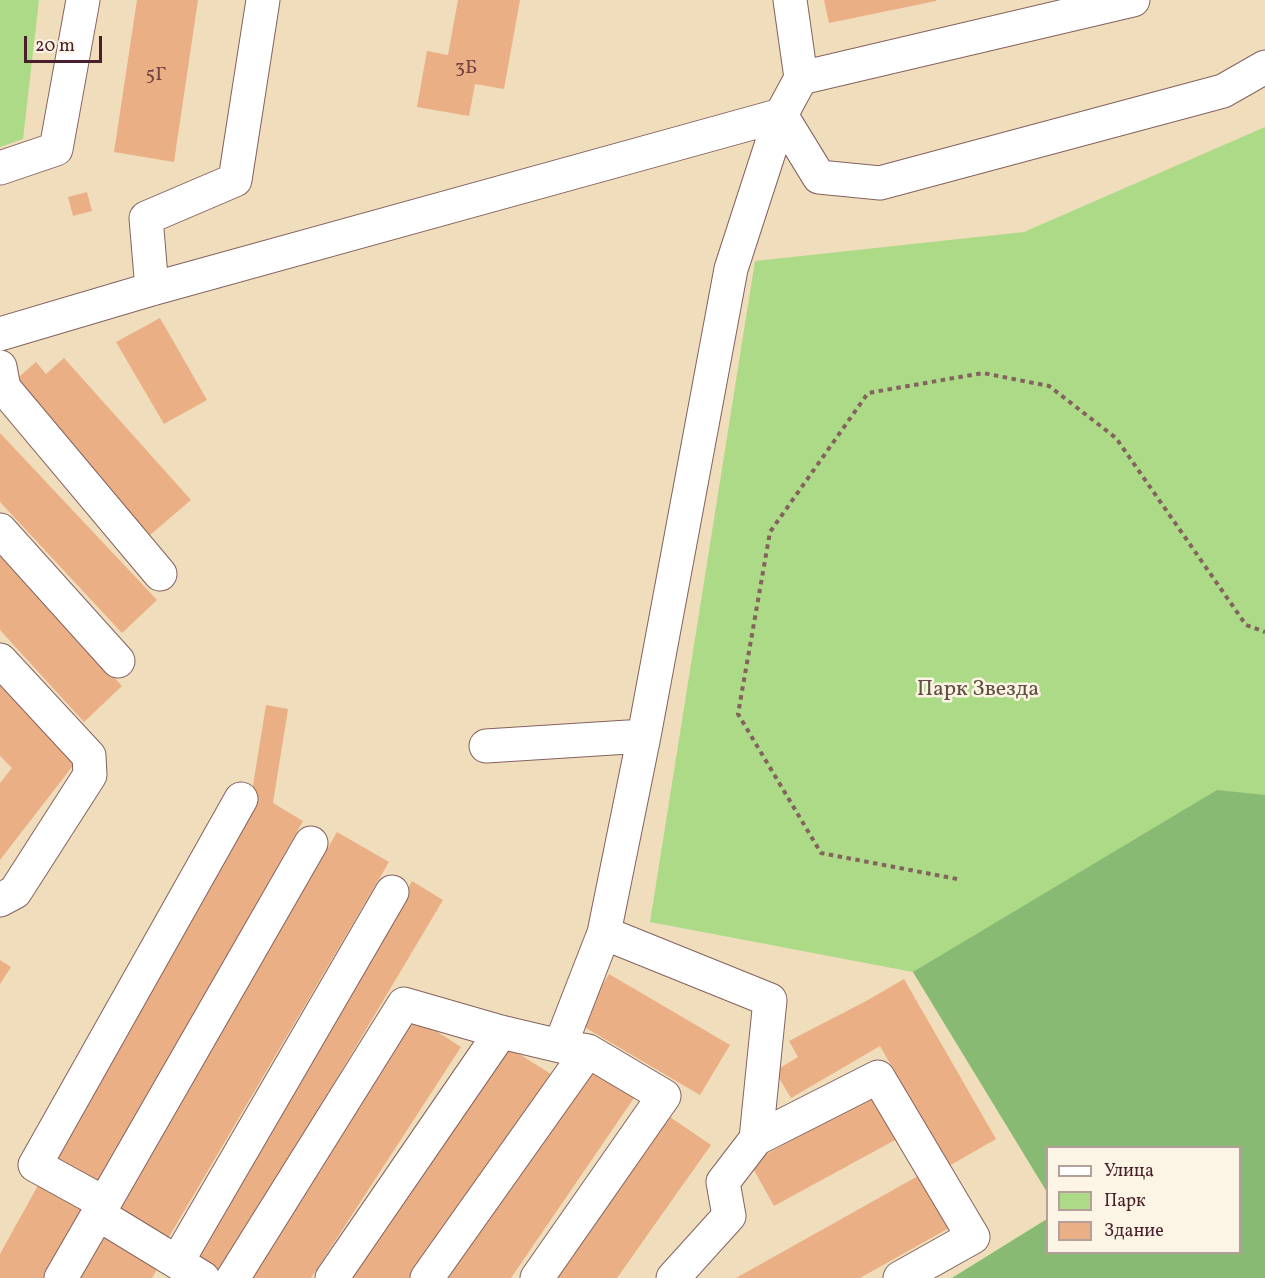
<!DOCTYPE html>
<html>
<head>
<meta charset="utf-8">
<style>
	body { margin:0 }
	#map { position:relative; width:1265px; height:1278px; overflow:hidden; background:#f0ddbc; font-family:Vollkorn,serif }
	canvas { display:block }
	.legend { position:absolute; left:1046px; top:1146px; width:195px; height:108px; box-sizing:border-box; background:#fcf5e5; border:2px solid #b59f9b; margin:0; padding:8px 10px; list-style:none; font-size:18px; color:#4a1f2b }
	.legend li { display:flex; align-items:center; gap:12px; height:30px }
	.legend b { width:30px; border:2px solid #b59f9b }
	.scale { position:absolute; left:24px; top:36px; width:78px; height:27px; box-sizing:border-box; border:3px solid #4a1f2b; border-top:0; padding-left:8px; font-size:18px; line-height:21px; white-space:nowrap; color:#4a1f2b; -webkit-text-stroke:4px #fcf5e5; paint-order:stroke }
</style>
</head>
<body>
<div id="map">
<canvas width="1265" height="1278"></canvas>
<ul class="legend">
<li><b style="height:8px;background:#fff"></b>Улица</li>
<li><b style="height:16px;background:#acda87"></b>Парк</li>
<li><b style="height:16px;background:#ebaf85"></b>Здание</li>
</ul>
<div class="scale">20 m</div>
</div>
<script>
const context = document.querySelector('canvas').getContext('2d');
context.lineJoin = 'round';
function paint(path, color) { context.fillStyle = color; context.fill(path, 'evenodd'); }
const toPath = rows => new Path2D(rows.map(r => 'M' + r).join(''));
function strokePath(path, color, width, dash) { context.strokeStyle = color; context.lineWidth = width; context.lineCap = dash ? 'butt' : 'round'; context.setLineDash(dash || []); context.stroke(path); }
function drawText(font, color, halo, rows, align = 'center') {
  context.font = font + ' Vollkorn,serif'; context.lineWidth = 5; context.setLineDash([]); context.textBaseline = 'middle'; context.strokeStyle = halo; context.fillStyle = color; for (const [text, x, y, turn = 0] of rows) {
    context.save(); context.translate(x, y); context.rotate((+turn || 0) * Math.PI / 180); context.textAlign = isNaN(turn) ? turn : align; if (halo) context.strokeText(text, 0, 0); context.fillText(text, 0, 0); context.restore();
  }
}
paint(toPath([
	[0,0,39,0,23,139,0,147],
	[1265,127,1265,1278,952,1278,1047,1219,1048,1252,1240,1252,1240,1148,1048,1148,1047,1192,913,972,650,922,755,261,1024,232]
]), '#acda87');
paint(toPath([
	[1217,790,1265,795,1265,1278,952,1278,1047,1219,1048,1252,1240,1252,1240,1148,1048,1148,1047,1192,913,972]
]), '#89ba74');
paint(toPath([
	[137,0,198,0,174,162,114,152],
	[458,0,520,0,504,89,475,84,469,116,417,107,427,51,448,55],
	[824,0,936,0,936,1,829,23],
	[87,192,92,211,73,216,68,197],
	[160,318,207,400,164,424,116,342],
	[64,358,191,500,150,535,13,382,36,362,46,374],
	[0,433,157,600,122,633,0,502],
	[0,554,122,686,84,722,0,630],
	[0,683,75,763,0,860,0,783,12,768,0,756],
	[266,705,288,709,273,803,303,821,94,1191,49,1166,251,798],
	[337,832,389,862,166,1242,115,1213],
	[412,881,443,900,220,1275,193,1257],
	[0,960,11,967,0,984],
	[609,974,730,1045,700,1095,579,1024],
	[904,979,996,1139,949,1166,880,1046,791,1098,775,1071,798,1057,789,1041,868,1000],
	[414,1017,461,1047,311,1278,242,1278],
	[508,1047,551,1074,409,1278,348,1278],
	[591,1064,636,1095,511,1278,448,1278],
	[873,1096,897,1139,774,1206,750,1163],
	[670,1117,711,1145,617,1278,556,1278],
	[918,1176,949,1228,860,1278,736,1278],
	[41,1180,85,1205,44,1278,0,1278,0,1254],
	[106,1233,160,1264,152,1278,80,1278]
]), '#ebaf85');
const minor = toPath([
	[801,78,1133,0],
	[781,115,819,177,880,183,1223,91,1265,67],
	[0,168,56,149,83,0],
	[152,289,146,218,235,180,263,0],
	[0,334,152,289,781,115],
	[0,367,4,388,160,574],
	[0,530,118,661],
	[0,660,89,756,90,775,15,892,0,900],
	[486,746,644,736,731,269,781,115,801,78,790,0],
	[604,933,644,736],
	[104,1203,35,1165,241,799],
	[177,1262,392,892],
	[61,1278,98,1214],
	[203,1278,98,1214,311,843],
	[233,1278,404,1004,501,1032,560,1046],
	[332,1278,501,1032],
	[427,1278,588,1051],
	[537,1278,664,1096,588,1051,560,1046,604,933,770,1000,756,1139],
	[673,1278,729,1216,723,1182,756,1139,878,1077,973,1237,900,1278]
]);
strokePath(minor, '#84625e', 35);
strokePath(toPath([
	[957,879,821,853,738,714,770,532,868,393,983,373,1049,386,1116,438,1246,625,1265,632]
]), '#84625e', 4, [4.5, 4.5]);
strokePath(minor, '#fff', 33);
drawText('20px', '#724342', null, [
	["3Б",466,69],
	["5Г",156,76]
]);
drawText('22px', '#624e42', '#fcf5e5', [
	["Парк Звезда",978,691]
]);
</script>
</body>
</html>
